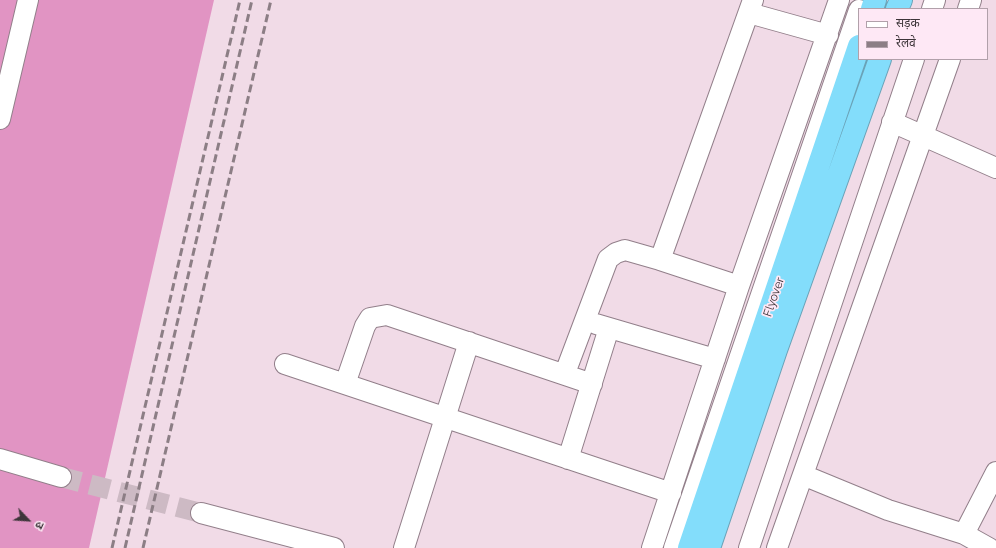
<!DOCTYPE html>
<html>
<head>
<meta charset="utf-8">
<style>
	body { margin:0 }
	#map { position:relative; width:996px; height:548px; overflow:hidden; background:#f1dbe7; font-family:Raleway,"Noto Sans Devanagari",sans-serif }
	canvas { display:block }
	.legend { position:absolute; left:858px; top:8px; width:130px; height:52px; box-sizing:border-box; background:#fee8f5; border:1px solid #b1a0aa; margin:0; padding:5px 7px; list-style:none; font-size:12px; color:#3d3539 }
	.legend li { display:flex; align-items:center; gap:8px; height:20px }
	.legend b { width:20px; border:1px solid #b1a0aa }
	.north { position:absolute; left:8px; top:500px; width:40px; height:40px; -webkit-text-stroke:3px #fee8f5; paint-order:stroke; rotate:115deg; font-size:11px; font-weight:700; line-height:16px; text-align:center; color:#3d3539 }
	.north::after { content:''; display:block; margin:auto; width:14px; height:18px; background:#3d3539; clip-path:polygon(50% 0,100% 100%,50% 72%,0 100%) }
</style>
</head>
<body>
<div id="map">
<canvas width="996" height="548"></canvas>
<ul class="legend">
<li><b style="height:5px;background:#fff"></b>सड़क</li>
<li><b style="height:5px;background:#8c7e85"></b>रेलवे</li>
</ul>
<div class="north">उ</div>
</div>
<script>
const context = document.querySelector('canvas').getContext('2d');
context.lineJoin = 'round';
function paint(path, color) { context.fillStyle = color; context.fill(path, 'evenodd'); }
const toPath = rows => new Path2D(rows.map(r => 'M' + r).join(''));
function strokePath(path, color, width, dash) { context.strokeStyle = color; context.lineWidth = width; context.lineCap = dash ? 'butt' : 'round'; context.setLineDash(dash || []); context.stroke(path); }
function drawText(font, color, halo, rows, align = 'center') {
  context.font = font + ' Raleway,sans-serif'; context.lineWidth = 3.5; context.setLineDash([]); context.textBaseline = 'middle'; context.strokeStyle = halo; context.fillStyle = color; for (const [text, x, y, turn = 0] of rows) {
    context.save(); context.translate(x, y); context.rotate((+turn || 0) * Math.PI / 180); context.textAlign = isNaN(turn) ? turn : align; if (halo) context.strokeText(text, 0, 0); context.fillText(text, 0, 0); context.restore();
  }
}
paint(toPath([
	[0,0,214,0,89,548,0,548]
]), '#e194c3');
strokePath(toPath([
	[61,477,201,513]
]), '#cdbac4', 20, [20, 10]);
const minor = toPath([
	[932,9,935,0],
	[968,9,971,0],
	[749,13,828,35],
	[0,119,28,0],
	[892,122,996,168],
	[660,260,739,286],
	[596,324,715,359],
	[285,364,671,493],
	[565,373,608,259,616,253,625,250,660,260,753,0],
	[345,384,365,326,370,318,387,315,592,384],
	[0,459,61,477],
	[568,459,609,328],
	[803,475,888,510,964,534,989,548],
	[201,513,334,548],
	[964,534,996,472],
	[404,548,469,342],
	[652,548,739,286,839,0],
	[674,548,859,10],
	[749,548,914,59],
	[777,548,950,59]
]);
const highway = toPath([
	[872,9,875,0],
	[897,9,901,0],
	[689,548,859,46],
	[709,548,776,350,880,59]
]);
strokePath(minor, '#927f8a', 22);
strokePath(highway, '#6aa2b7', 24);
strokePath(minor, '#fff', 20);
strokePath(highway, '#83ddfb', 22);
strokePath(toPath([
	[112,548,240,0],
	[125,548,252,0],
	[143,548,271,0]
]), '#8c7e85', 3, [8, 4]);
drawText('12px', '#3d3539', '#fee8f5', [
	["Flyover",774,297,-71]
]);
</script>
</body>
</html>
